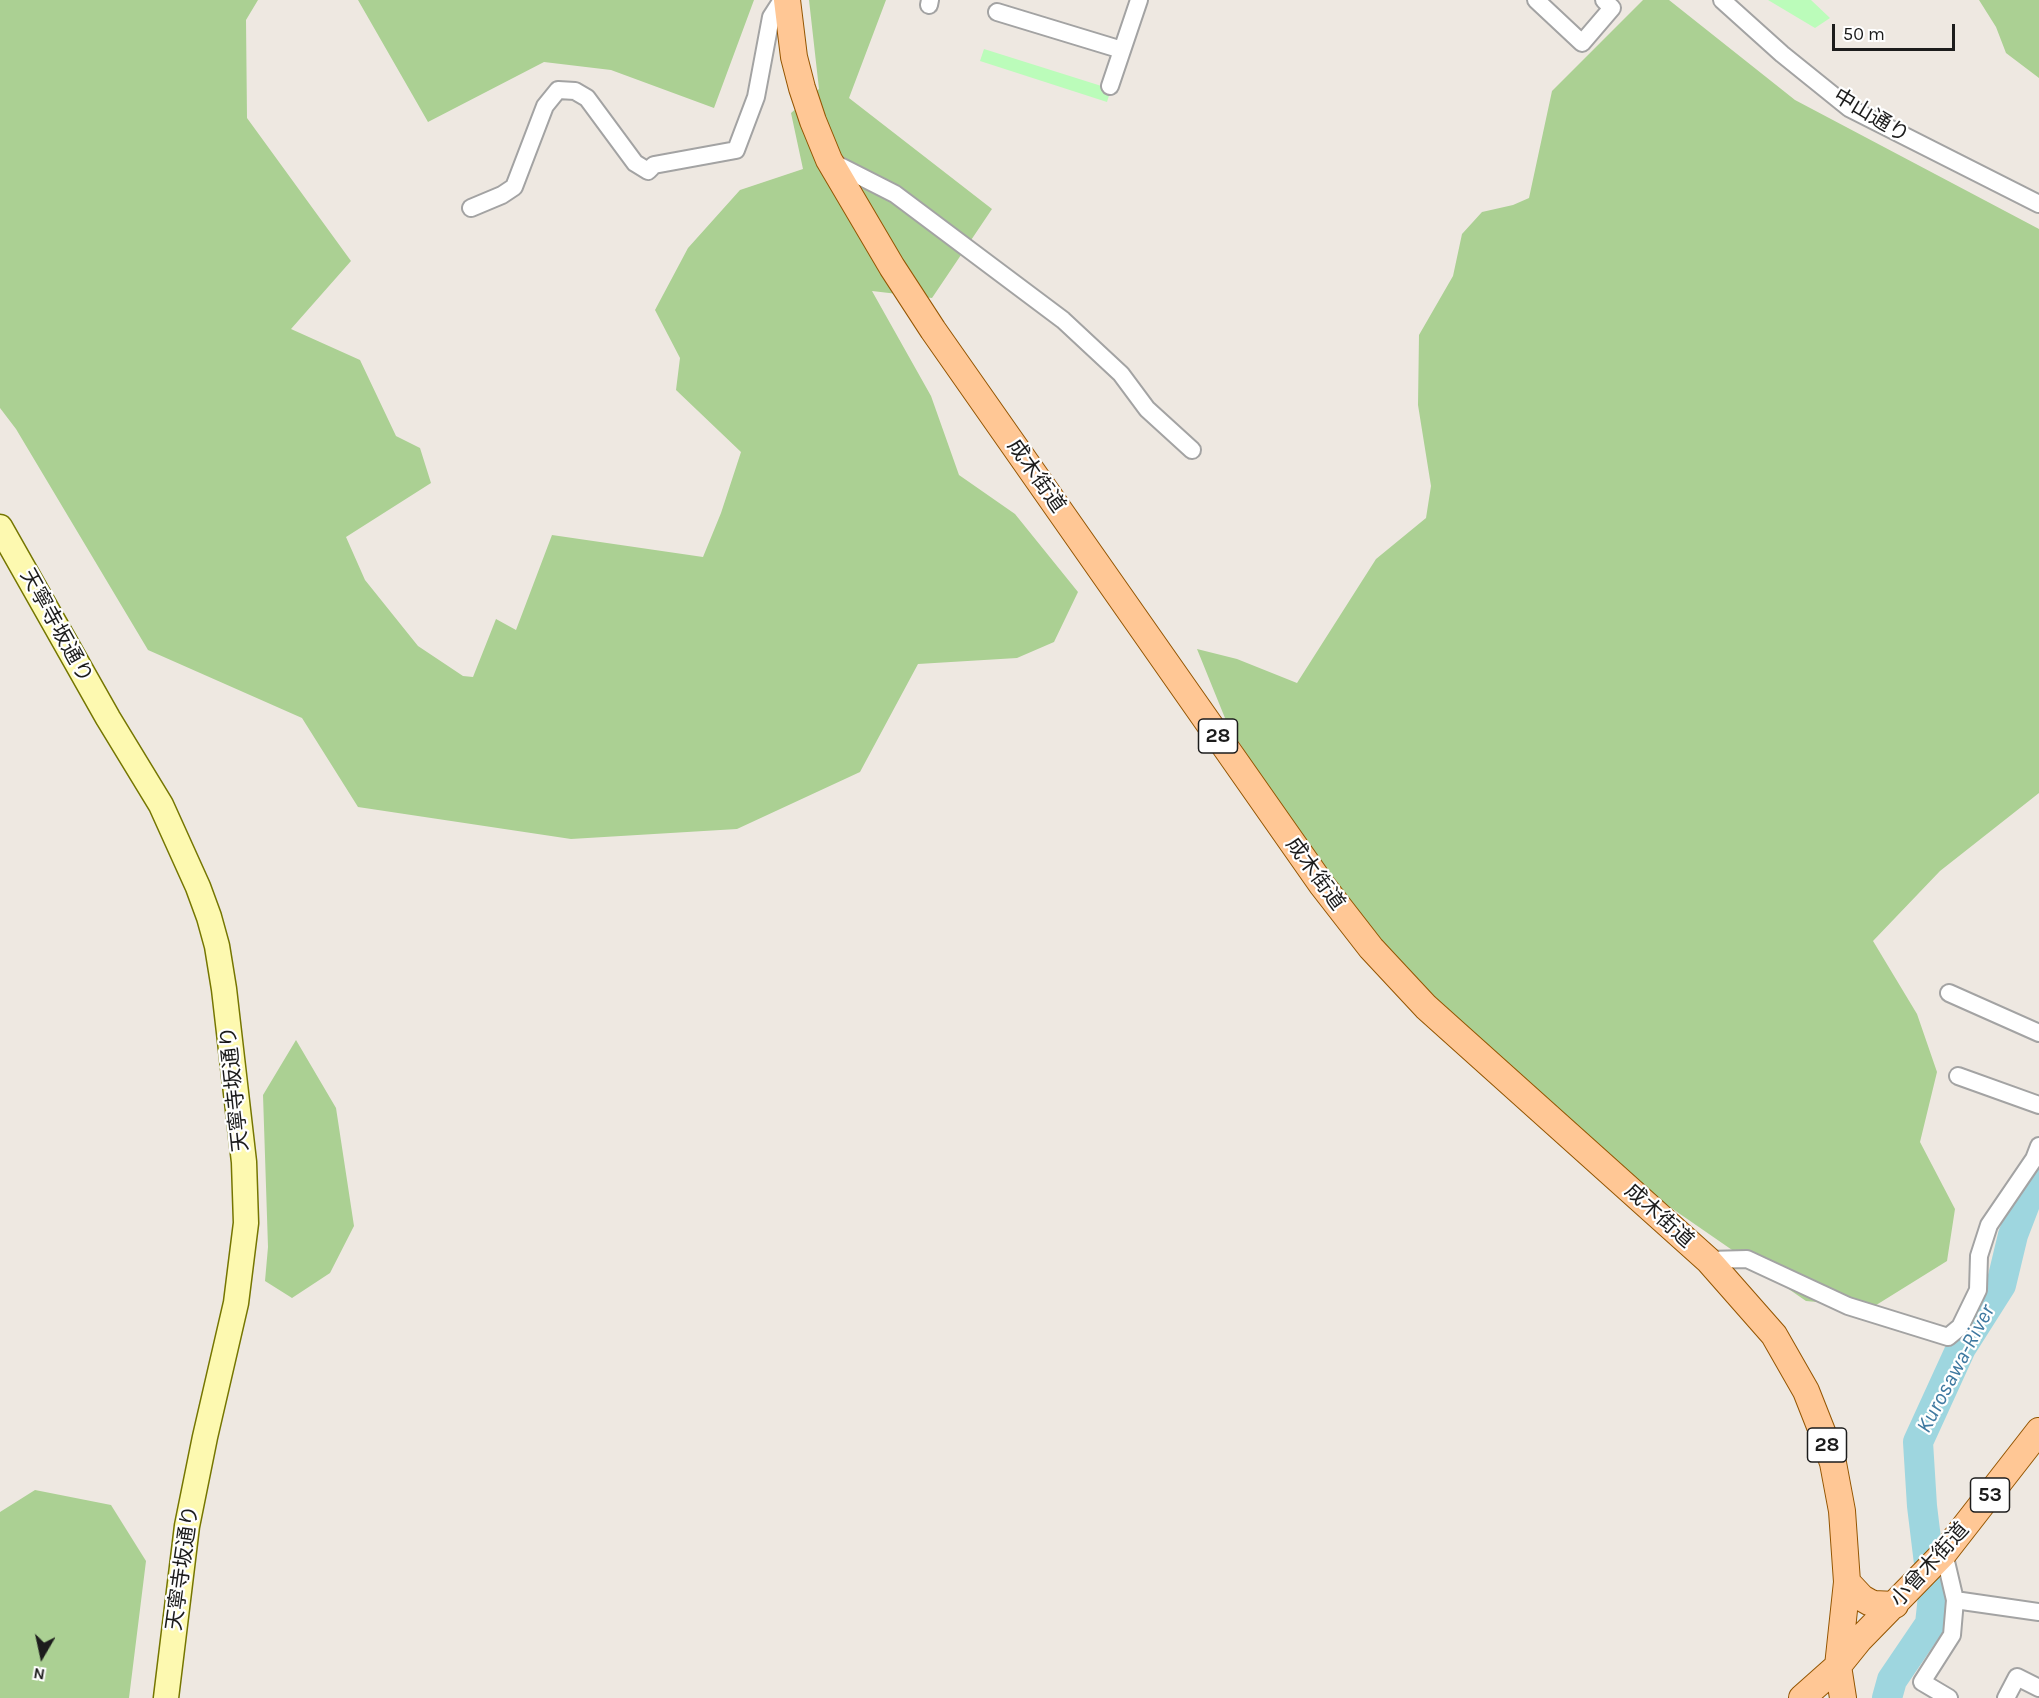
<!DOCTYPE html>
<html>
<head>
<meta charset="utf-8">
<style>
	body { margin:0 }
	#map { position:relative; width:2039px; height:1698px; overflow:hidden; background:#eee8e1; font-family:Karla,sans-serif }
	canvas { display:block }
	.north { position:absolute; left:12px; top:1626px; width:60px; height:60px; -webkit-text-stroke:4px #fff; paint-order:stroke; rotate:189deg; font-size:16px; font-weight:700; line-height:24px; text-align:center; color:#1c1c1c }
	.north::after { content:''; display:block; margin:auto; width:21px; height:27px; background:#1c1c1c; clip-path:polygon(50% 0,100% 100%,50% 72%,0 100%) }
	.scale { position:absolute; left:1832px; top:24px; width:123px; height:27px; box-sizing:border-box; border:3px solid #1c1c1c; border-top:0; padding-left:8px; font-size:18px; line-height:21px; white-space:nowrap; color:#1c1c1c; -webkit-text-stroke:4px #fff; paint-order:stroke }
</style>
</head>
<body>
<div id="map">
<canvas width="2039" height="1698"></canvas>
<div class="north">N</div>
<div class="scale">50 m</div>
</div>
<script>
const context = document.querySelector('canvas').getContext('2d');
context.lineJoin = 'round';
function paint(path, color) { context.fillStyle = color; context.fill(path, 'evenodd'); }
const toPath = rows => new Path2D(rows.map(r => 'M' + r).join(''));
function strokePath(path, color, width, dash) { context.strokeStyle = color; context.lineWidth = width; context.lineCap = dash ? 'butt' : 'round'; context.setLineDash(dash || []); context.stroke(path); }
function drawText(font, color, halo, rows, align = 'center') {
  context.font = font + ' Karla,"Noto Sans JP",sans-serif'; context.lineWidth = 4.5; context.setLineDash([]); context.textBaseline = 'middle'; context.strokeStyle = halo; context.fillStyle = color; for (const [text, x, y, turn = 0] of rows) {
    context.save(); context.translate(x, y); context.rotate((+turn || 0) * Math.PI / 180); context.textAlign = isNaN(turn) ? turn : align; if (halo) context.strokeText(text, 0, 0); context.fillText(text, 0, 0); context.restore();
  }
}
paint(toPath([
	[0,0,258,0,246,20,247,118,351,261,291,329,360,360,396,436,420,448,431,483,346,537,365,580,418,646,463,676,473,677,496,619,516,630,552,535,703,557,721,513,741,452,676,390,680,358,655,310,688,248,740,190,803,169,791,113,819,89,809,0,886,0,849,98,992,209,932,298,872,291,931,396,959,475,1015,514,1078,592,1054,642,1017,658,918,664,860,772,737,829,571,839,358,807,302,718,148,650,16,429,0,408],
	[358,0,754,0,714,108,611,70,544,62,428,122],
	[1643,0,1669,0,1795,100,2039,229,2039,793,1940,871,1873,941,1917,1014,1937,1072,1920,1142,1955,1209,1947,1261,1873,1307,1806,1301,1638,1185,1424,992,1326,880,1227,723,1197,649,1237,659,1297,683,1376,559,1426,518,1431,486,1418,405,1419,335,1453,276,1462,234,1482,212,1513,205,1529,198,1552,91],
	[1979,0,2039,0,2039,78,2006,53,1996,27],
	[296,1040,336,1108,354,1226,330,1273,292,1298,265,1281,268,1247,263,1095],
	[35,1490,111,1505,146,1561,129,1698,0,1698,0,1512]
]), '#abd093');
paint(toPath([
	[1768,0,1811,0,1830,18,1815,28],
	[984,49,1111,89,1107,102,980,61]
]), '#bbfcba');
strokePath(toPath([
	[1887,1698,1892,1680,1930,1624,1933,1596,1922,1506,1918,1442,1961,1348,2001,1285,2013,1235,2026,1201,2039,1179]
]), '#9ed6df', 30);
const street = toPath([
	[1536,0,1582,43,1612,8,1604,0],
	[1722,0,1782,54,1849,108,2039,204],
	[929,5,930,0],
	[997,12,1122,50],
	[1110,86,1139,0],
	[830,161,895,194,1063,320,1121,374,1147,409,1192,450],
	[471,208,502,195,514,187,545,106,558,90,575,91,587,98,635,163,648,171,654,165,736,150,756,97,771,17,782,0],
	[1949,993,2039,1033],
	[1958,1076,2039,1105],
	[1708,1260,1747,1259,1848,1306,1948,1337,1960,1327,1978,1290,1979,1256,1989,1225,2034,1159,2039,1146],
	[1944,1553,1955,1600,1952,1635,1922,1682,1949,1698],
	[1955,1600,2039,1612],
	[2006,1698,2017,1677,2039,1688]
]);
const secondary = toPath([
	[0,527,108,718,161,805,198,887,209,917,217,946,224,989,244,1162,246,1223,236,1303,205,1437,187,1526,166,1698]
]);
const primary = toPath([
	[787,0,794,57,802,88,813,121,829,160,892,267,933,330,1322,885,1371,948,1426,1007,1708,1260,1774,1335,1806,1391,1823,1434,1833,1463,1842,1511,1847,1582,1838,1666,1843,1698],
	[1847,1582,1862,1598,1869,1602,1874,1604,1895,1605],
	[1802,1698,1838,1666,1859,1640,1944,1553,2039,1431]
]);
strokePath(street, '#a3a3a3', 20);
strokePath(secondary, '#757600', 27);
strokePath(primary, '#945500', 28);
strokePath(street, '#fff', 16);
strokePath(secondary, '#fdf9b0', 24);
strokePath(primary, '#ffc795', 26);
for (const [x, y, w] of [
	[1218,736,39],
	[1827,1445,39],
	[1990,1495,39]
]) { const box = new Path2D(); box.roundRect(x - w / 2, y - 17, w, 34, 4.5); context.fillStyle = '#fff'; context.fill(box); strokePath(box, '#1c1c1c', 1.5); }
drawText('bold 20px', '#1c1c1c', null, [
	["28",1218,736],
	["28",1827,1445],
	["53",1990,1495]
]);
drawText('21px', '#1c1c1c', '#fff', [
	["中山通り",1871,116,31],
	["成木街道",1036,476,55],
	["天寧寺坂通り",56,626,61],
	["成木街道",1315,874,54],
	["天寧寺坂通り",235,1089,-96],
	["成木街道",1659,1216,42],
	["小曾木街道",1930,1565,-48],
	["天寧寺坂通り",183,1568,-82]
]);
drawText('italic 22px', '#3f79a0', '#fff', [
	["Kurosawa-River",1956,1369,-62]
]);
</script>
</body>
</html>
